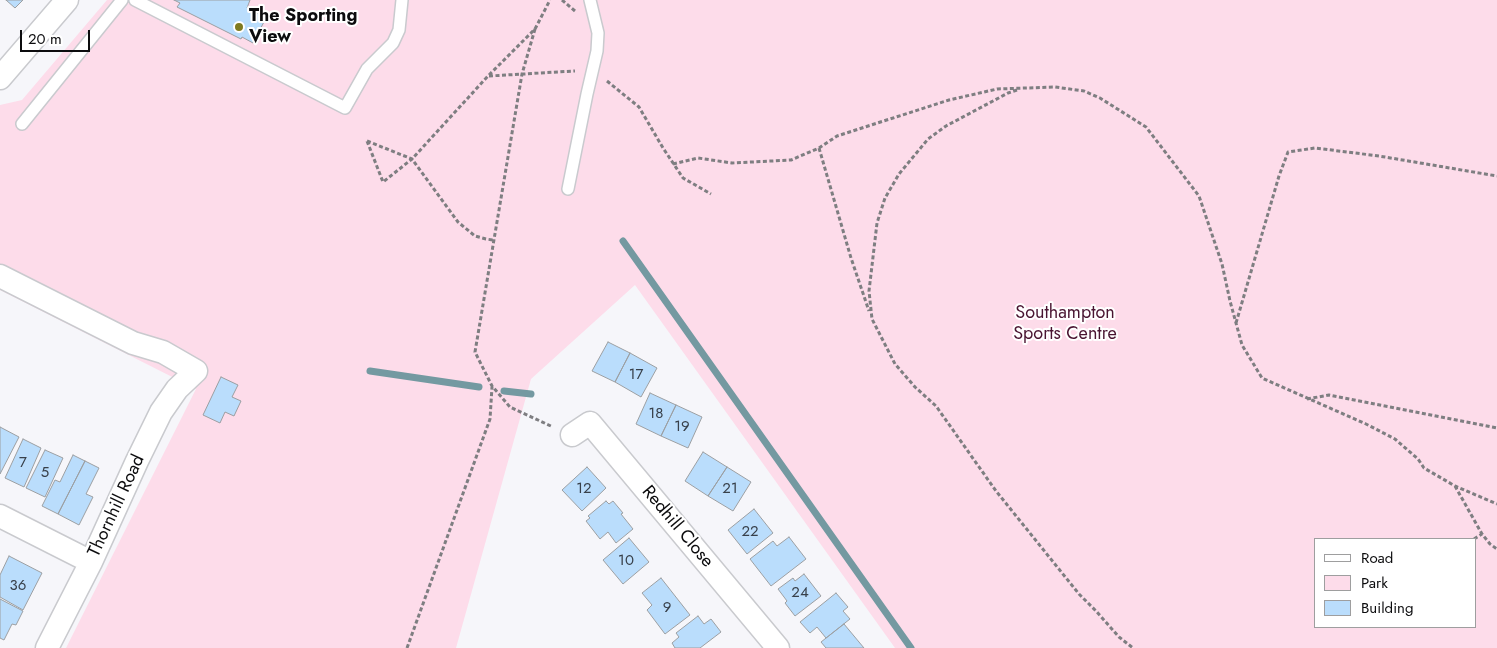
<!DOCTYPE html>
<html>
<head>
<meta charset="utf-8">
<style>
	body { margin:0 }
	#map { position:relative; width:1497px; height:648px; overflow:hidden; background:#f6f6fa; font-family:Jost,sans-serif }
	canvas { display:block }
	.legend { position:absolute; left:1314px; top:538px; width:162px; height:90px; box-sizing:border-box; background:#fff; border:1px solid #9e9e9f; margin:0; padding:6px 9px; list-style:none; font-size:15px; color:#0c0c0e }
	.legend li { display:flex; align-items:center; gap:10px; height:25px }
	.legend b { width:25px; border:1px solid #9e9e9f }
	.scale { position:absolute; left:20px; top:30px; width:70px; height:22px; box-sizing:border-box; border:2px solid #0c0c0e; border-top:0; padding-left:6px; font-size:15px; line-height:18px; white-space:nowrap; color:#0c0c0e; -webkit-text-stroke:4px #fff; paint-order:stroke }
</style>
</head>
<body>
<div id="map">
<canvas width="1497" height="648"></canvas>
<ul class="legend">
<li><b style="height:6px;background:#fff"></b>Road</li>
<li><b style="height:14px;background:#fddcea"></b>Park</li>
<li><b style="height:14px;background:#baddfc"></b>Building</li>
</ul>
<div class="scale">20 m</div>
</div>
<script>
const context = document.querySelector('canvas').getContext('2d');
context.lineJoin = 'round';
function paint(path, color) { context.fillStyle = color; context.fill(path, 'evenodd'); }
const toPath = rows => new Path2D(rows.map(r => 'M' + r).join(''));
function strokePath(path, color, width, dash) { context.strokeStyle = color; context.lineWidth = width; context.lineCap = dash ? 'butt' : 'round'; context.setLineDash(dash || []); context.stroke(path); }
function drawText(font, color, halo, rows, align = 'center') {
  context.font = font + ' Jost,sans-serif'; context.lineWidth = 4; context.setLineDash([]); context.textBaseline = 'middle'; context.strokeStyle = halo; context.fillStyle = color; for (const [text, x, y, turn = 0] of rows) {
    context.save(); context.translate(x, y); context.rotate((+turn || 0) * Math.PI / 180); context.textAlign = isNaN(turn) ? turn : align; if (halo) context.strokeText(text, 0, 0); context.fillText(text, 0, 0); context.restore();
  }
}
paint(toPath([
	[107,0,1497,0,1497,648,895,648,635,285,531,379,456,648,66,648,196,389,0,290,0,105,22,100],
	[1316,539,1476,539,1476,627,1316,627]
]), '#fddcea');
strokePath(toPath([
	[623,241,911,648],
	[370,371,479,387],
	[504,391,531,394]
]), '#7499a1', 7);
const building = toPath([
	[6,0,23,0,15,8,6,0],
	[174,0,250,0,247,8,266,18,253,43,242,37,241,39,177,7,180,3,174,0],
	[608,342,630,353,615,382,592,371,608,342],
	[630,353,657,368,641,397,615,382,630,353],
	[221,377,238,385,232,397,241,401,234,416,225,412,220,423,203,415,221,377],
	[650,393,676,405,661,436,636,424,650,393],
	[676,405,702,417,688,448,661,436,676,405],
	[0,427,19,437,0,474,0,427],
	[23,439,41,448,24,487,5,478,23,439],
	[45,450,63,458,45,497,26,488,45,450],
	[703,452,727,467,708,496,685,481,703,452],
	[73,455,85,461,58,514,42,506,55,480,60,482,73,455],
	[85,461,99,468,86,494,93,497,79,525,58,514,85,461],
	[587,467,606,488,582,511,562,490,587,467],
	[727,467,751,482,733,511,708,496,727,467],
	[606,501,609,504,613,501,623,513,621,514,633,529,616,543,608,532,600,539,586,521,590,518,588,516,606,501],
	[754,509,773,533,747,554,728,530,754,509],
	[789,537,806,559,771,586,750,559,773,541,777,546,789,537],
	[629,538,649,562,623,584,603,560,629,538],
	[9,556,42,573,23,610,0,597,0,575,9,556],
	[804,574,821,596,795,616,785,603,787,601,778,589,793,578,795,581,804,574],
	[661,578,690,615,665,634,647,610,652,605,642,593,661,578],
	[836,593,848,607,843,611,850,619,826,638,817,627,810,633,800,622,836,593],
	[0,599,23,611,16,625,12,624,4,640,0,638,0,599],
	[698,616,704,624,711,619,721,632,700,648,675,648,672,643,679,637,676,633,698,616],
	[844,624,864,648,826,648,821,642,844,624]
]);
paint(building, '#baddfc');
strokePath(building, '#9c9fa2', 1);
const lane = toPath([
	[135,0,345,108,367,69,393,43,399,30,402,0],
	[22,124,122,0],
	[568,189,587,94,597,51,598,33,590,0]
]);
const street = toPath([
	[0,78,67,0],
	[0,276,133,343,163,352,196,371,177,389,161,412,137,461,91,562,47,648],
	[572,435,590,423,778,648],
	[0,516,91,562]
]);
strokePath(lane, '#c9cace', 14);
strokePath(street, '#c9cace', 25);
strokePath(toPath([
	[562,0,575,11],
	[535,29,522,74,475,352,492,386,510,407,553,427],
	[489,76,575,71],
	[607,81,639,107,663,148,683,178,711,194],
	[1017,90,1008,93,946,126,928,139,899,174,885,198,877,223,869,291,872,319,895,364,915,387,936,406,996,491,1079,594,1096,611,1119,637,1133,648],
	[367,141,383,182,412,159,488,76,535,29,550,0],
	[367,141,412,159,458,222,475,236,486,239,493,240],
	[819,148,851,258,869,311],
	[673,164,698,158,732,163,791,160,819,148,837,136,949,100,997,89,1055,87,1084,91,1100,98,1146,127,1199,196,1222,264,1230,301,1242,345,1262,378,1366,424,1395,439,1418,459,1424,468,1455,486,1497,504],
	[1236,323,1279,176,1288,152,1315,148,1379,156,1497,176],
	[1307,399,1329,395,1497,428],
	[1455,486,1482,534,1490,544,1497,549],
	[1474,539,1482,534],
	[407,648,490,419,492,387]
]), '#7e7e81', 3, [4, 2.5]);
strokePath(lane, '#fff', 11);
strokePath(street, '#fff', 22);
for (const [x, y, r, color] of [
	[239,27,5,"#7f7a20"]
]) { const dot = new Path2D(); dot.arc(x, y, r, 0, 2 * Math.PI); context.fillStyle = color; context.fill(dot); strokePath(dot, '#fff', 2); }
drawText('15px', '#38404a', null, [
	["17",636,375],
	["18",656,414],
	["19",682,427],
	["7",23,463],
	["5",45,473],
	["12",584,489],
	["21",730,489],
	["22",750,532],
	["10",626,561],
	["36",18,586],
	["24",800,593],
	["9",667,608]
]);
drawText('bold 18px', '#0c0c0e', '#fff', [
	["The Sporting",249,17],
	["View",249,38]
], 'left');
drawText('18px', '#491431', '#fff', [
	["Southampton",1065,314],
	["Sports Centre",1065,335]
]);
drawText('18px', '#0c0c0e', '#fff', [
	["Thornhill Road",117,506,-65],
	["Redhill Close",677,527,50]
]);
</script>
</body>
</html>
